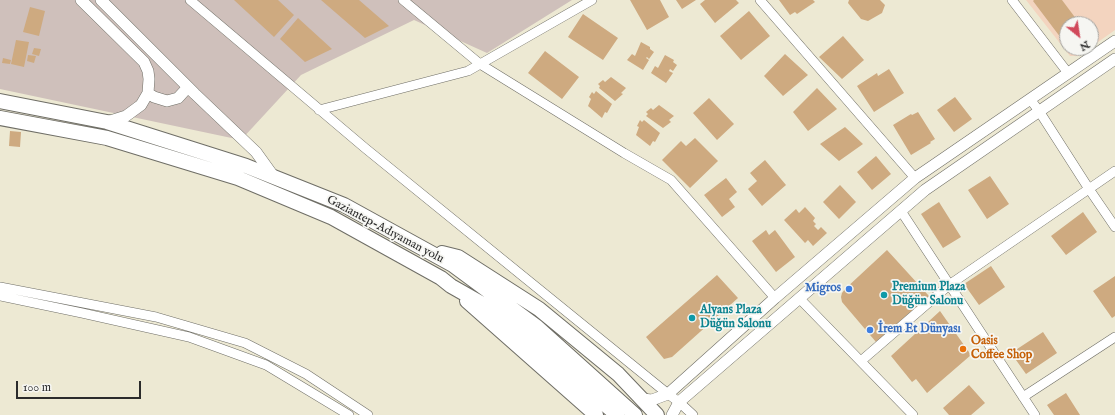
<!DOCTYPE html>
<html>
<head>
<meta charset="utf-8">
<style>
	body { margin:0 }
	#map { position:relative; width:1115px; height:415px; overflow:hidden; background:#ede9d3; font-family:"IM FELL English",serif }
	canvas { display:block }
	.north { position:absolute; left:1059px; top:16px; width:40px; height:40px; box-sizing:border-box; background:#f6f6f2; border:1px solid #a5a5a2; border-radius:50%; rotate:150deg; font-size:11px; font-weight:700; line-height:16px; text-align:center; color:#2b2b2b }
	.north::after { content:''; display:block; margin:auto; width:14px; height:18px; background:#d1495b; clip-path:polygon(50% 0,100% 100%,50% 72%,0 100%) }
	.scale { position:absolute; left:16px; top:381px; width:125px; height:18px; box-sizing:border-box; border:2px solid #2b2b2b; border-top:0; padding-left:5px; font-size:12px; line-height:14px; white-space:nowrap; color:#2b2b2b; -webkit-text-stroke:3px #f6f6f2; paint-order:stroke }
</style>
</head>
<body>
<div id="map">
<canvas width="1115" height="415"></canvas>
<div class="north">N</div>
<div class="scale">100 m</div>
</div>
<script>
const context = document.querySelector('canvas').getContext('2d');
context.lineJoin = 'round';
function paint(path, color) { context.fillStyle = color; context.fill(path, 'evenodd'); }
const toPath = rows => new Path2D(rows.map(r => 'M' + r).join(''));
function strokePath(path, color, width, dash) { context.strokeStyle = color; context.lineWidth = width; context.lineCap = dash ? 'butt' : 'round'; context.setLineDash(dash || []); context.stroke(path); }
function drawText(font, color, halo, rows, align = 'center') {
  context.font = font + ' "IM FELL English",serif'; context.lineWidth = 3.5; context.setLineDash([]); context.textBaseline = 'middle'; context.strokeStyle = halo; context.fillStyle = color; for (const [text, x, y, turn = 0] of rows) {
    context.save(); context.translate(x, y); context.rotate((+turn || 0) * Math.PI / 180); context.textAlign = isNaN(turn) ? turn : align; if (halo) context.strokeText(text, 0, 0); context.fillText(text, 0, 0); context.restore();
  }
}
paint(toPath([
	[1026,0,1115,0,1115,30,1091,47,1091,24,1067,24,1067,48,1089,48,1078,56,1070,56]
]), '#f3d4bf');
paint(toPath([
	[0,0,572,0,487,53,414,20,301,75,241,140,0,89]
]), '#cfc0bb');
paint(toPath([
	[234,0,278,0,294,15,274,37],
	[321,0,359,0,389,26,365,38],
	[630,0,660,0,669,17,647,30],
	[676,0,696,0,682,9],
	[705,0,736,0,739,3,715,23,700,4],
	[779,0,813,0,815,2,797,14,795,12,790,15],
	[849,0,880,0,885,5,882,13,868,21,861,19,848,3],
	[1034,0,1062,0,1080,24,1067,24,1067,46,1033,1],
	[30,7,45,11,39,36,23,32],
	[749,11,770,36,741,60,720,36],
	[583,14,618,38,603,60,568,37],
	[298,18,332,49,305,62,280,39],
	[843,36,864,60,842,79,819,57],
	[16,40,29,42,24,67,11,64],
	[641,42,650,47,650,49,654,52,649,59,647,57,646,58,649,60,643,70,627,60,632,54,635,56],
	[34,48,41,49,39,56,32,54],
	[545,51,579,77,562,99,528,73],
	[785,54,808,75,783,96,764,76],
	[28,55,36,56,34,63,27,61],
	[665,55,674,60,673,62,677,65,673,71,670,69,669,71,673,73,666,83,651,73,655,66,658,68],
	[3,58,11,60,10,64,2,63],
	[889,69,904,93,874,112,857,86,877,73,878,76],
	[611,77,626,88,621,93,623,94,615,101,599,88,600,86,598,84,603,80,605,82],
	[817,88,837,109,808,131,793,112],
	[596,91,612,104,607,113,605,112,602,118,588,106,591,99,589,97,592,92,594,94],
	[955,97,972,119,954,132,937,110],
	[709,98,734,124,717,140,693,113],
	[659,105,674,116,669,120,671,122,663,128,646,116,648,114,646,112,651,108,653,110],
	[918,112,935,139,930,142,931,143,911,155,893,125,911,114,912,115],
	[640,120,642,122,644,120,660,133,655,142,653,141,650,146,636,135,639,127,637,126],
	[845,127,863,144,839,161,820,144],
	[10,131,21,132,20,147,9,146],
	[695,138,718,161,690,188,662,160,681,141,686,146],
	[876,156,891,174,872,190,857,172],
	[765,160,786,185,762,206,748,189,757,181,750,173],
	[990,176,1009,204,987,219,968,190],
	[726,178,737,192,729,199,735,207,722,217,704,195],
	[840,185,856,202,839,219,823,202],
	[939,202,961,237,943,248,921,214],
	[805,207,815,218,813,221,816,224,814,226,818,230,821,227,827,233,813,246,808,240,805,243,784,220,796,209,799,213],
	[1083,212,1097,232,1066,255,1051,236],
	[766,230,769,235,775,230,795,257,776,272,752,241],
	[887,250,929,296,876,342,842,302,841,297,842,293,845,289],
	[991,266,1005,287,979,305,964,284],
	[717,275,738,298,672,357,664,359,646,337],
	[1115,276,1115,316,1112,318,1093,291],
	[940,311,971,355,927,393,916,379,912,382,891,356],
	[1043,332,1057,353,1026,374,1011,353],
	[969,385,985,403,971,415,949,415,943,408],
	[1066,393,1080,415,1054,415,1047,405]
]), '#ceaa80');
const minor = toPath([
	[190,0,365,148,668,394,679,402,693,415],
	[403,0,480,64,624,153,671,180,775,298],
	[760,0,915,178],
	[1012,0,1068,73],
	[1030,99,1039,111,1089,189,1115,227],
	[319,110,468,71,592,0],
	[901,211,1035,415],
	[0,287,156,317,245,343,306,374,368,415],
	[0,296,82,313,189,337,266,365,349,415],
	[799,298,913,415],
	[861,361,949,285,1115,171],
	[1023,397,1115,337]
]);
const tertiary = toPath([
	[81,0,144,62,148,71,149,79,148,93,141,105,126,116,107,122],
	[101,0,195,94,256,152,274,177],
	[148,93,154,97,167,101,178,98,188,87],
	[642,399,652,400,668,394,775,298,915,178,1115,41],
	[672,415,679,402,925,190,1115,59]
]);
const trunk = toPath([
	[0,101,107,122,246,166,344,205,453,265,537,327,635,415],
	[0,118,107,138,238,178,331,217,441,278,451,286,502,315,617,415],
	[442,253,458,257,539,309,618,374,657,415],
	[467,301,596,415]
]);
strokePath(minor, '#6f6e66', 10);
strokePath(tertiary, '#6f6e66', 12);
strokePath(trunk, '#6f6e66', 16);
strokePath(minor, '#fff', 9);
strokePath(tertiary, '#fff', 11);
strokePath(trunk, '#fff', 14);
for (const [x, y, r, color] of [
	[849,289,4,"#3f7fe0"],
	[884,295,4,"#0f9aa8"],
	[692,318,4,"#0f9aa8"],
	[870,330,4,"#3f7fe0"],
	[963,349,4,"#e8710a"]
]) { const dot = new Path2D(); dot.arc(x, y, r, 0, 2 * Math.PI); context.fillStyle = color; context.fill(dot); strokePath(dot, '#f6f6f2', 1.5); }
drawText('12px', '#2b2b2b', '#f6f6f2', [
	["Gaziantep-Adıyaman yolu",385,230,28]
]);
drawText('bold 12px', '#0d838f', '#f6f6f2', [
	["Premium Plaza",892,288],
	["Düğün Salonu",892,302],
	["Alyans Plaza",700,311],
	["Düğün Salonu",700,325]
], 'left');
drawText('bold 12px', '#366cbe', '#f6f6f2', [
	["Migros",841,289],
	["İrem Et Dünyası",878,330,"left"]
], 'right');
drawText('bold 12px', '#c56008', '#f6f6f2', [
	["Oasis",971,342],
	["Coffee Shop",971,356]
], 'left');
</script>
</body>
</html>
